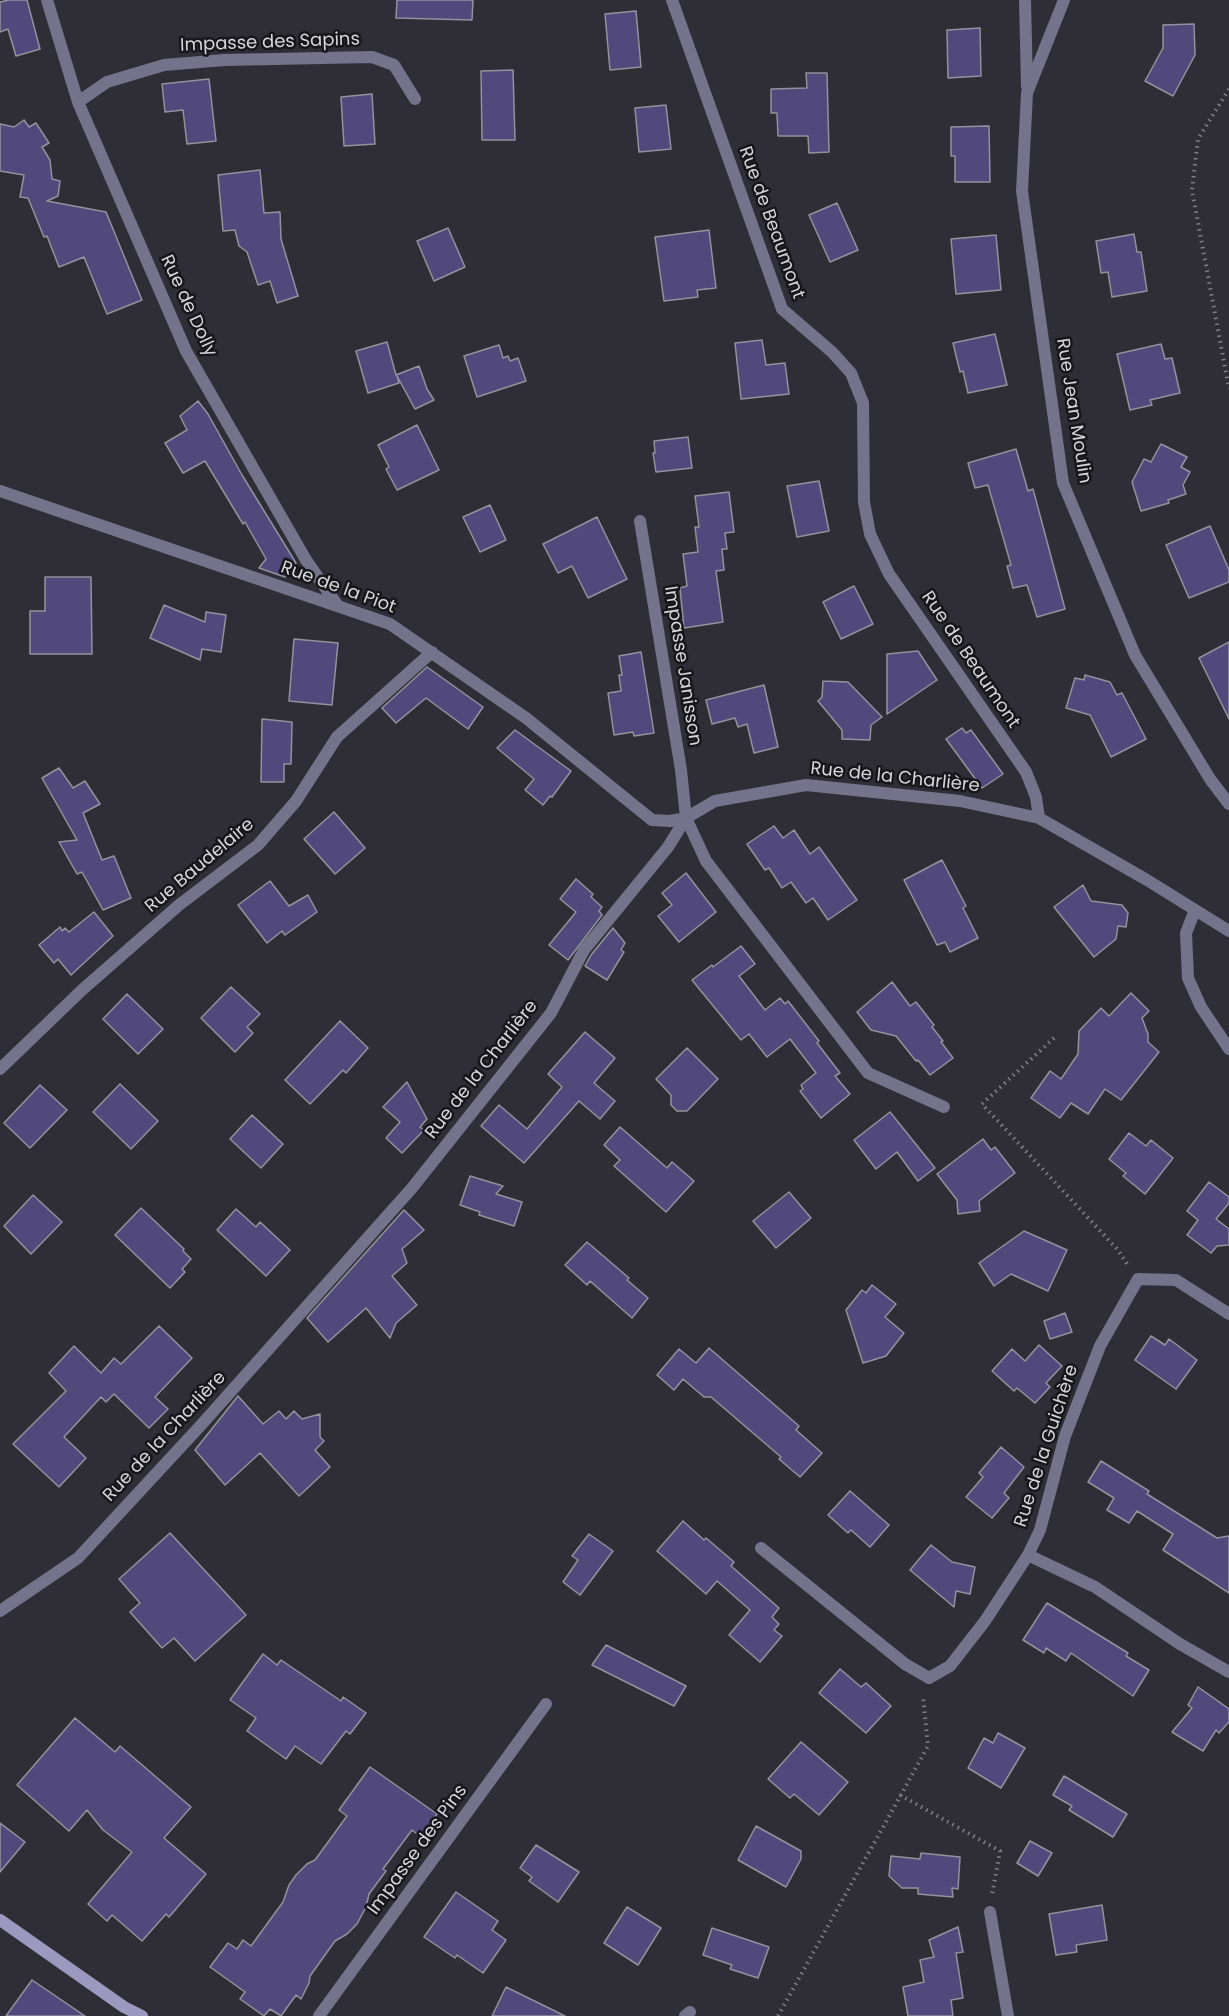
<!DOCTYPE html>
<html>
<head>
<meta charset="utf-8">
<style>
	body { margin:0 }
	canvas { display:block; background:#2f2e36 }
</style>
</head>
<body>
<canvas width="1229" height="2016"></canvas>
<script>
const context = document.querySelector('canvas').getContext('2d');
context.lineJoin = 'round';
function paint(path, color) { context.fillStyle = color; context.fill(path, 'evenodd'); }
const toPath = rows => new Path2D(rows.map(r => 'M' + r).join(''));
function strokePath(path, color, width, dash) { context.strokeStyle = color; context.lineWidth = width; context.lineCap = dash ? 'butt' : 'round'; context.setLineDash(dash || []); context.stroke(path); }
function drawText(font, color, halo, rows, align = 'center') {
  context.font = font + ' Poppins,sans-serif'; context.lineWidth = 5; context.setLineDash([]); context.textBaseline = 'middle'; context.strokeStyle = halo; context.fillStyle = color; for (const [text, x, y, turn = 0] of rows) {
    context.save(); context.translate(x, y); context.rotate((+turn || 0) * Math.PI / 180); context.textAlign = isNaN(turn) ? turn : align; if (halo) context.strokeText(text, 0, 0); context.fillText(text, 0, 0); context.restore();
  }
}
const building = toPath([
	[9,0,27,0,40,49,16,56,8,29,0,32,0,2,9,0],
	[397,0,473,0,472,20,396,18,397,0],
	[636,11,641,67,610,70,605,14,636,11],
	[1194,24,1195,55,1173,96,1145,81,1163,48,1163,25,1194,24],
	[980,28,981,76,948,78,947,30,980,28],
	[513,70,515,140,482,140,481,71,513,70],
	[806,73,827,73,829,152,809,153,808,136,778,136,777,113,771,113,771,89,807,88,806,73],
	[209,79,216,141,187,144,183,110,165,112,162,84,209,79],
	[372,94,375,144,344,146,341,97,372,94],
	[666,105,671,149,639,152,635,108,666,105],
	[24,120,29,127,36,123,49,143,42,147,50,160,52,179,60,181,58,196,47,201,106,212,142,300,107,314,84,257,59,267,47,236,44,237,28,198,20,197,24,175,0,171,0,124,14,127,24,120],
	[989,126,990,182,955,182,955,156,951,156,951,127,989,126],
	[260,170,264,213,280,212,281,239,298,296,277,303,270,281,258,285,247,252,239,246,235,230,223,231,218,175,260,170],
	[837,203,858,250,830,262,809,215,837,203],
	[448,228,465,267,434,281,417,241,448,228],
	[709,230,716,288,697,290,698,297,664,301,655,237,709,230],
	[1134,234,1137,252,1141,252,1147,291,1112,297,1108,272,1101,273,1096,241,1134,234],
	[996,235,1001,290,956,294,951,239,996,235],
	[995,334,1007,385,968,393,963,371,960,372,953,343,995,334],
	[762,340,766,365,785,363,789,394,741,399,735,343,762,340],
	[387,342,396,375,419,366,427,389,434,400,415,409,397,376,399,383,368,393,356,351,387,342],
	[1161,344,1165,359,1172,358,1180,393,1150,400,1152,405,1130,410,1117,354,1161,344],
	[499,345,503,358,508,356,510,361,518,358,526,381,477,397,464,356,499,345],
	[198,401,208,414,242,475,296,563,285,577,259,568,266,559,245,522,243,524,205,461,183,473,165,443,187,430,180,416,198,401],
	[417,425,439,470,397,490,386,469,389,467,378,445,417,425],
	[688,437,692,468,656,472,653,453,655,453,654,441,688,437],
	[1161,444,1187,457,1181,467,1190,472,1183,485,1186,494,1168,500,1169,503,1141,511,1132,482,1144,459,1151,462,1161,444],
	[1016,449,1028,491,1033,489,1065,609,1037,617,1027,585,1013,588,1007,566,1011,565,988,485,975,488,968,463,1016,449],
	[819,481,829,531,797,537,787,486,819,481],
	[729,492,734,532,725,533,727,549,722,549,724,570,716,571,723,622,684,628,680,588,687,586,683,554,698,552,695,527,699,527,695,496,729,492],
	[490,505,506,540,480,552,463,517,490,505],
	[597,517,627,579,588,598,572,566,558,573,543,544,597,517],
	[1210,526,1229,570,1229,582,1189,598,1166,545,1210,526],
	[45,577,91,577,92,654,30,654,30,611,45,611,45,577],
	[854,586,873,624,841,639,823,602,854,586],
	[164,605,205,622,206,612,226,615,221,652,202,649,200,660,150,638,164,605],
	[294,639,338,643,332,705,289,701,294,639],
	[1229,642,1229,719,1199,658,1229,642],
	[918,651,937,680,887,714,887,654,918,651],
	[641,652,654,733,634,736,633,732,614,735,608,693,621,691,619,675,622,675,619,656,641,652],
	[427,667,483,707,468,729,426,698,396,723,382,708,427,667],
	[1085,675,1110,682,1117,695,1122,693,1146,739,1111,757,1090,715,1066,708,1075,678,1084,680,1085,675],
	[823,681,848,682,882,717,871,725,870,740,842,739,842,730,818,701,822,697,823,681],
	[764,685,778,747,754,753,747,724,738,727,735,718,712,724,706,700,764,685],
	[262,719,292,722,291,764,284,764,284,782,261,782,262,719],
	[962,728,966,733,971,730,1003,774,982,788,946,739,962,728],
	[515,730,571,771,552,797,550,796,543,805,525,790,534,779,497,748,515,730],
	[59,768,73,788,85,781,100,804,83,813,102,860,114,856,131,898,103,910,82,872,77,874,59,842,77,840,42,778,59,768],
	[334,812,365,848,335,874,304,839,334,812],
	[774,826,783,838,794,830,810,854,819,847,857,900,828,920,813,898,806,903,791,882,782,888,769,868,765,870,747,844,774,826],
	[942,860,966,906,963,908,978,938,950,952,945,942,937,945,904,880,942,860],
	[686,873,716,912,679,942,658,916,672,905,662,893,686,873],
	[576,879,593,894,591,897,602,907,599,911,602,915,568,960,549,945,576,912,560,899,576,879],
	[270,881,289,906,308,895,317,912,285,935,282,931,267,943,238,905,270,881],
	[1083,885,1091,901,1122,905,1128,913,1126,927,1118,926,1116,939,1094,957,1054,907,1083,885],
	[94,912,113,936,71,975,58,959,54,963,39,945,60,927,62,931,65,928,69,932,94,912],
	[613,928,625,943,621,950,624,952,607,980,585,966,591,955,613,928],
	[741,946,755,964,739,976,765,1010,780,998,785,1004,788,1001,819,1041,817,1043,840,1073,835,1076,850,1094,821,1118,800,1091,803,1089,801,1085,816,1073,790,1039,767,1057,749,1034,741,1040,692,980,712,965,713,967,741,946],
	[892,982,910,1006,916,1002,934,1025,932,1027,943,1041,941,1042,953,1058,930,1075,918,1060,916,1061,896,1036,871,1030,857,1012,892,982],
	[231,987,260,1014,247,1027,253,1033,235,1052,201,1018,231,987],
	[1131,993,1149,1011,1142,1018,1148,1034,1148,1042,1159,1052,1121,1100,1105,1089,1088,1114,1071,1103,1060,1118,1031,1098,1050,1071,1061,1079,1078,1054,1079,1031,1101,1008,1109,1016,1131,993],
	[127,994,163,1029,138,1054,103,1019,127,994],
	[340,1021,368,1048,346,1073,343,1070,310,1104,285,1080,340,1021],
	[585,1032,615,1058,594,1083,615,1101,600,1119,579,1101,524,1163,481,1126,499,1105,527,1129,562,1087,548,1074,585,1032],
	[687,1048,718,1079,687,1111,677,1111,671,1105,671,1095,656,1079,687,1048],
	[407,1082,427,1119,420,1127,424,1130,402,1153,386,1138,400,1122,383,1107,407,1082],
	[120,1084,158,1121,131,1149,93,1112,120,1084],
	[40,1085,67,1110,30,1148,4,1123,40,1085],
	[890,1112,935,1168,918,1181,897,1152,876,1169,854,1140,890,1112],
	[252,1115,283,1144,261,1168,230,1139,252,1115],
	[620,1127,667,1168,672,1162,694,1181,666,1212,614,1166,620,1160,604,1145,620,1127],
	[1129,1133,1146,1146,1151,1140,1173,1158,1145,1194,1123,1176,1126,1173,1109,1159,1129,1133],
	[983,1139,991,1150,995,1147,1015,1173,979,1201,980,1211,958,1214,957,1200,937,1174,983,1139],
	[470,1176,503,1186,496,1194,522,1202,514,1226,479,1215,480,1212,460,1205,470,1176],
	[1209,1182,1229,1197,1229,1203,1216,1219,1229,1229,1229,1245,1217,1246,1211,1253,1187,1235,1198,1220,1187,1211,1209,1182],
	[789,1192,811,1218,776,1248,753,1221,789,1192],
	[33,1195,62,1222,31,1254,4,1226,33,1195],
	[141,1208,184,1249,183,1251,191,1259,182,1269,185,1272,170,1288,115,1235,141,1208],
	[236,1209,256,1227,260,1222,290,1250,266,1276,217,1230,236,1209],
	[404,1210,424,1230,402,1249,407,1263,392,1276,417,1305,396,1323,390,1338,366,1308,328,1342,307,1318,404,1210],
	[1024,1231,1067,1250,1048,1291,1011,1274,994,1286,979,1263,1024,1231],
	[587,1242,629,1278,627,1280,648,1298,632,1318,590,1281,587,1285,565,1265,587,1242],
	[872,1285,896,1304,885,1317,904,1333,886,1356,863,1363,846,1310,862,1290,866,1293,872,1285],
	[1065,1313,1072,1332,1050,1339,1044,1321,1065,1313],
	[159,1326,192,1358,155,1397,168,1409,149,1428,114,1394,106,1402,101,1397,64,1437,86,1458,59,1487,13,1444,66,1391,49,1373,74,1346,101,1373,114,1358,121,1364,159,1326],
	[1151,1336,1165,1345,1169,1339,1197,1360,1176,1389,1135,1360,1151,1336],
	[1039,1345,1062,1366,1046,1383,1050,1387,1035,1403,1017,1388,1014,1391,992,1371,1012,1349,1025,1361,1039,1345],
	[709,1348,799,1426,796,1430,822,1453,800,1477,779,1459,781,1457,711,1397,704,1397,683,1379,674,1390,657,1375,679,1349,696,1363,709,1348],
	[238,1396,263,1424,279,1411,286,1419,294,1411,302,1419,320,1414,320,1437,324,1441,315,1450,330,1467,299,1496,260,1453,225,1485,195,1450,238,1396],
	[1001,1447,1024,1467,1004,1493,1009,1498,992,1518,966,1497,983,1477,979,1473,1001,1447],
	[1101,1461,1149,1491,1147,1494,1217,1538,1229,1536,1229,1593,1163,1550,1173,1534,1137,1511,1129,1523,1107,1510,1114,1498,1088,1482,1101,1461],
	[850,1491,889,1525,870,1547,851,1530,848,1533,828,1515,850,1491],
	[683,1521,704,1540,706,1538,734,1562,731,1566,779,1608,772,1617,779,1624,774,1630,782,1636,760,1662,729,1635,750,1610,717,1581,706,1594,657,1551,683,1521],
	[170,1533,246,1615,195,1661,174,1638,162,1648,130,1612,140,1603,119,1579,170,1533],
	[589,1534,613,1551,580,1595,563,1582,578,1560,572,1556,589,1534],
	[931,1545,952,1562,975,1567,970,1594,956,1591,954,1607,910,1570,931,1545],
	[1047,1603,1128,1653,1126,1656,1149,1670,1133,1696,1071,1653,1066,1661,1046,1648,1044,1653,1023,1640,1047,1603],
	[606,1645,686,1686,674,1706,592,1665,606,1645],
	[263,1654,277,1665,281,1660,341,1701,343,1697,366,1713,350,1734,346,1731,321,1764,295,1746,286,1759,247,1731,256,1718,230,1700,263,1654],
	[840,1669,861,1687,866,1683,891,1706,866,1733,819,1693,840,1669],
	[1198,1687,1229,1709,1229,1722,1219,1733,1216,1730,1203,1751,1172,1732,1192,1708,1188,1705,1198,1687],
	[75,1718,115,1752,120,1746,191,1807,164,1838,206,1874,169,1917,166,1914,142,1941,112,1915,107,1921,88,1904,132,1852,103,1830,87,1810,69,1831,17,1785,75,1718],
	[998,1733,1025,1748,1001,1788,968,1768,984,1738,993,1743,998,1733],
	[801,1742,848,1782,819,1815,794,1794,790,1798,768,1779,801,1742],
	[370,1767,437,1814,421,1837,412,1830,383,1869,386,1871,369,1894,366,1907,357,1924,347,1934,335,1941,310,1976,309,1983,301,1999,296,1995,281,2016,270,2009,264,2016,240,1999,245,1992,210,1967,228,1943,237,1949,243,1940,251,1946,283,1902,289,1885,296,1875,307,1864,315,1860,347,1816,339,1810,370,1767],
	[1064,1776,1127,1814,1113,1837,1069,1810,1072,1806,1053,1795,1064,1776],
	[0,1823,25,1842,0,1872,0,1823],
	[756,1826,801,1851,801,1859,786,1887,738,1860,756,1826],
	[1030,1841,1052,1853,1038,1876,1017,1863,1030,1841],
	[536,1845,579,1872,558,1902,529,1881,532,1877,520,1868,536,1845],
	[921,1853,960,1857,958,1889,952,1888,953,1897,918,1894,918,1888,902,1888,889,1876,891,1856,920,1859,921,1853],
	[456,1892,498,1921,492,1930,506,1940,483,1973,457,1955,455,1958,424,1937,456,1892],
	[1102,1905,1107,1940,1076,1945,1077,1952,1056,1955,1049,1914,1102,1905],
	[627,1907,661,1928,638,1965,604,1943,627,1907],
	[958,1927,963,1952,956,1953,963,1998,951,2000,953,2016,908,2016,903,1987,924,1982,920,1960,934,1957,929,1940,958,1927],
	[712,1928,769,1947,758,1978,730,1969,732,1965,703,1955,712,1928],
	[32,1980,85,2016,6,2016,32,1980],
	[506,1987,565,2016,492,2016,506,1987]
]);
paint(building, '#51487c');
strokePath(building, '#93929c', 1.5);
strokePath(toPath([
	[1229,89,1198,139,1192,190,1229,389],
	[1054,1038,982,1104,1118,1250,1127,1264],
	[900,1795,1000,1851,992,1895],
	[778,2016,928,1746,923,1696]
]), '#807f86', 4, [1.5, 4.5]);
strokePath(toPath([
	[686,818,706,861,868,1073,944,1107]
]), '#75728b', 12);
strokePath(toPath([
	[47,0,78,102,186,351,306,560,338,606],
	[672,0,782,309,832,352,851,373,863,403,864,502,870,534,889,574,1026,772,1036,797,1039,818],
	[1025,0,1027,86],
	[1064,0,1027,93,1022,191,1063,483,1135,655,1210,779,1229,804],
	[78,102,107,82,164,65,224,60,372,57,394,65,415,99],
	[0,491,390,624,526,718,652,820,670,821,686,818],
	[640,521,681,770,686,818],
	[1195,910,1186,933,1188,978,1201,1007,1229,1049],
	[0,1069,82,990,179,905,258,845,296,801,337,737,432,652],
	[761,1548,905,1664,929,1678,950,1666,985,1621,1028,1555,1040,1530,1065,1436,1100,1346,1138,1279,1176,1280,1229,1314],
	[1028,1555,1095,1587,1180,1644,1229,1672],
	[0,1611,78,1558,202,1424,412,1188,551,1013,584,950,668,847,686,818,715,801,806,785,960,801,1039,818,1147,880,1229,931],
	[990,1912,1008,2016],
	[319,2016,546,1704],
	[685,2016,690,2012]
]), '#75728b', 12);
strokePath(toPath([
	[0,1920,124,2007,142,2016]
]), '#9d98bf', 12);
drawText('18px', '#d5d5da', '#17161a', [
	["Impasse des Sapins",270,43,-2],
	["Rue de Beaumont",771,223,70],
	["Rue de Dolly",188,306,65],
	["Rue Jean Moulin",1073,411,81],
	["Rue de la Piot",338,588,20],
	["Rue de Beaumont",970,660,56],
	["Impasse Janisson",682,666,81],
	["Rue de la Charlière",895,778,6],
	["Rue Baudelaire",200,866,-40],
	["Rue de la Charlière",482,1070,-52],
	["Rue de la Charlière",165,1437,-47],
	["Rue de la Guichère",1047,1446,-72],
	["Impasse des Pins",418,1850,-54]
]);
</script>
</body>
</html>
